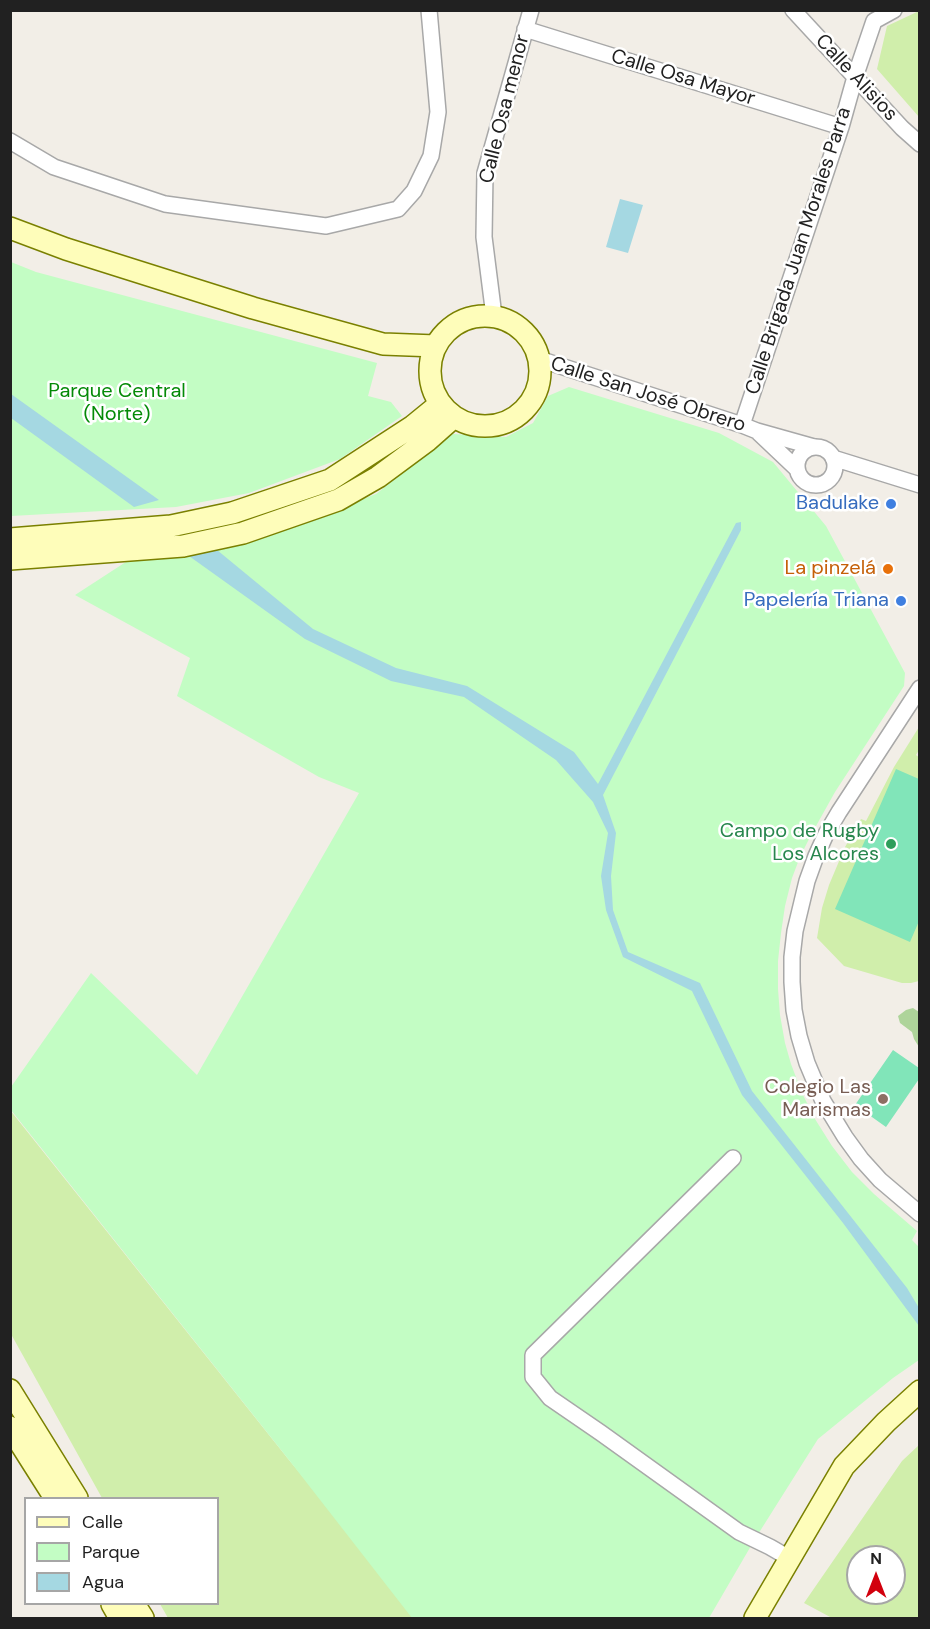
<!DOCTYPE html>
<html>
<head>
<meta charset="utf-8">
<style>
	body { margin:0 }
	#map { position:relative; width:930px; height:1629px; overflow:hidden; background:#f2eee7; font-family:"DM Sans",sans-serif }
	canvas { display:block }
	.frame { position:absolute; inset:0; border:12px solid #212121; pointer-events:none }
	.legend { position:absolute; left:24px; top:1497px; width:195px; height:108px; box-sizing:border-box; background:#fff; border:2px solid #a6a6a6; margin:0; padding:8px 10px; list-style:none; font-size:18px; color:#212121 }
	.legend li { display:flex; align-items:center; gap:12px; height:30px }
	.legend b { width:30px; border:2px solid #a6a6a6 }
	.north { position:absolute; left:846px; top:1545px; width:60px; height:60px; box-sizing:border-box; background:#fff; border:2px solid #a6a6a6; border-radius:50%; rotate:0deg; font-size:16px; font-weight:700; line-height:24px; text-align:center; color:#212121 }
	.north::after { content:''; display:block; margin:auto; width:21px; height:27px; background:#d2000d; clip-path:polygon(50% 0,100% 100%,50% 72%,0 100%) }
</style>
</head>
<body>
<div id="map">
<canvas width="930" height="1629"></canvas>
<div class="frame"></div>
<ul class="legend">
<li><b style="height:8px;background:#fefdba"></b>Calle</li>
<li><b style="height:16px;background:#c3fdc4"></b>Parque</li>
<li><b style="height:16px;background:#a5d8e2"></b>Agua</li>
</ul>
<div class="north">N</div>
</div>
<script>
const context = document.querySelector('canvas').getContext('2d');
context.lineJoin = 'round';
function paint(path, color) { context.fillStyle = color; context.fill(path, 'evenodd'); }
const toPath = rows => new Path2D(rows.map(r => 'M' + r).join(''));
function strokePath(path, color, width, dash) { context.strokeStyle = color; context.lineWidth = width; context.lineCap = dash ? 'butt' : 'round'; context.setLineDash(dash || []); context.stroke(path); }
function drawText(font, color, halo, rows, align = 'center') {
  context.font = font + ' "DM Sans",sans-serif'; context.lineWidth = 5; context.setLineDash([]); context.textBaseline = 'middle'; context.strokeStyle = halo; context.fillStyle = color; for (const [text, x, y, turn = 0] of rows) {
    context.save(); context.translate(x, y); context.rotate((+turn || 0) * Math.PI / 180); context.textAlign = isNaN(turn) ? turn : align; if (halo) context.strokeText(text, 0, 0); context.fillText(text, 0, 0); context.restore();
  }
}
paint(toPath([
	[919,11,920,11,919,117,877,69,887,26],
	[919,727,919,750,916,755,920,758,919,981,911,983,902,983,844,966,817,938,822,908,829,885,845,847,861,819,866,821,894,767],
	[10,1110,289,1460,422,1618,168,1618,160,1604,218,1604,218,1498,102,1498,11,1334],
	[919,1445,919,1618,832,1618,804,1603,902,1461],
	[858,1557,894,1557,894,1593,858,1593]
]), '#d0eeab');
paint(toPath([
	[913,1008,919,1012,919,1051,919,1047,914,1039,912,1032,900,1023,898,1016,906,1010]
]), '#aed49a');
paint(toPath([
	[11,262,36,272,377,363,368,396,391,402,402,416,340,459,249,493,176,507,11,516],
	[569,387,719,433,773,462,826,526,905,673,904,686,835,792,811,835,800,857,792,878,785,906,781,933,778,961,778,989,780,1015,785,1043,791,1064,802,1093,815,1119,832,1146,852,1172,874,1194,917,1231,912,1240,919,1247,919,1360,893,1378,818,1439,755,1539,709,1618,412,1618,289,1460,11,1110,11,1087,91,973,197,1075,359,793,319,777,177,696,190,658,75,595,132,558,189,556,248,542,376,494,453,434,506,437,533,423,548,396]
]), '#c3fdc4');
paint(toPath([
	[896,769,919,779,919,921,910,942,835,909],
	[893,1050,919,1068,919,1079,886,1127,855,1105]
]), '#81e5b9');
paint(toPath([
	[620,199,643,205,628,253,606,247],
	[11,394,159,500,134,507,11,418],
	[741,522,741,530,603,795,616,833,611,876,613,910,628,952,700,983,752,1091,907,1288,919,1308,919,1326,843,1223,742,1095,692,991,623,957,606,910,601,876,608,833,593,802,556,760,464,697,391,681,305,639,189,556,217,550,313,629,396,668,467,686,574,752,598,784,736,523]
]), '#a5d8e2');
const street = toPath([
	[793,10,902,128,920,144],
	[525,29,841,127],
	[10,141,54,167,165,204,326,226,398,209,414,191,431,156,438,112,429,10],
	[494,316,484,237,485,173,531,10],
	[539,359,742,425,757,431,814,447],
	[742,425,841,127,855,77,874,21,894,10],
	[759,433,797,469],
	'797 466a19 19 0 1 1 38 0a19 19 0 1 1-38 0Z',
	[833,458,920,485],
	[920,688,839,812,826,834,816,856,807,881,795,931,792,957,792,982,794,1010,799,1036,807,1063,823,1101,845,1137,861,1159,880,1180,920,1214],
	[733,1158,533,1355,533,1377,550,1398,601,1433,739,1532,770,1547,789,1558]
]);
const secondary = toPath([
	[10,228,66,249,253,308,383,344,436,346],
	'430 371a55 55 0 1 1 110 0a55 55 0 1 1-110 0Z',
	[10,539,171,526,232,513,330,480,413,426,440,404],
	[10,559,183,546,243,533,338,500,378,477,428,440,454,417],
	[10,1390,77,1498],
	[10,1427,55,1498],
	[112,1604,120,1618],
	[134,1604,143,1618],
	[755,1618,844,1466,886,1422,920,1391]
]);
strokePath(street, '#a8a8a8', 18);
strokePath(secondary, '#7a8000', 24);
strokePath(street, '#fff', 15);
strokePath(secondary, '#fefdba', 21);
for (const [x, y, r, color] of [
	[891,504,6,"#3f7fe0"],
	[888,569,6,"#e8710a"],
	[901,601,6,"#3f7fe0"],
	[891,844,6,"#2e9e5b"],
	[883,1099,6,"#8d6e63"]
]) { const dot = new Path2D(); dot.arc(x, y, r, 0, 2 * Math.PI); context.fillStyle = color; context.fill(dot); strokePath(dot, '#fff', 2); }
drawText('20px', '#212121', '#fff', [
	["Calle Osa Mayor",683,78,17],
	["Calle Alisios",856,78,47],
	["Calle Osa menor",505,109,-76],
	["Calle Brigada Juan Morales Parra",799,251,-72],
	["Calle San José Obrero",648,395,18]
]);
drawText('20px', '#048a07', '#fff', [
	["Parque Central",117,392],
	["(Norte)",117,415]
]);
drawText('20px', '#366cbe', '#fff', [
	["Badulake",879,504],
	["Papelería Triana",889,601]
], 'right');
drawText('20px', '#c56008', '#fff', [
	["La pinzelá",876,569]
], 'right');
drawText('20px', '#27864d', '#fff', [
	["Campo de Rugby",879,832],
	["Los Alcores",879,855]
], 'right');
drawText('20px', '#785e54', '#fff', [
	["Colegio Las",871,1088],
	["Marismas",871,1111]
], 'right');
</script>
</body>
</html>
